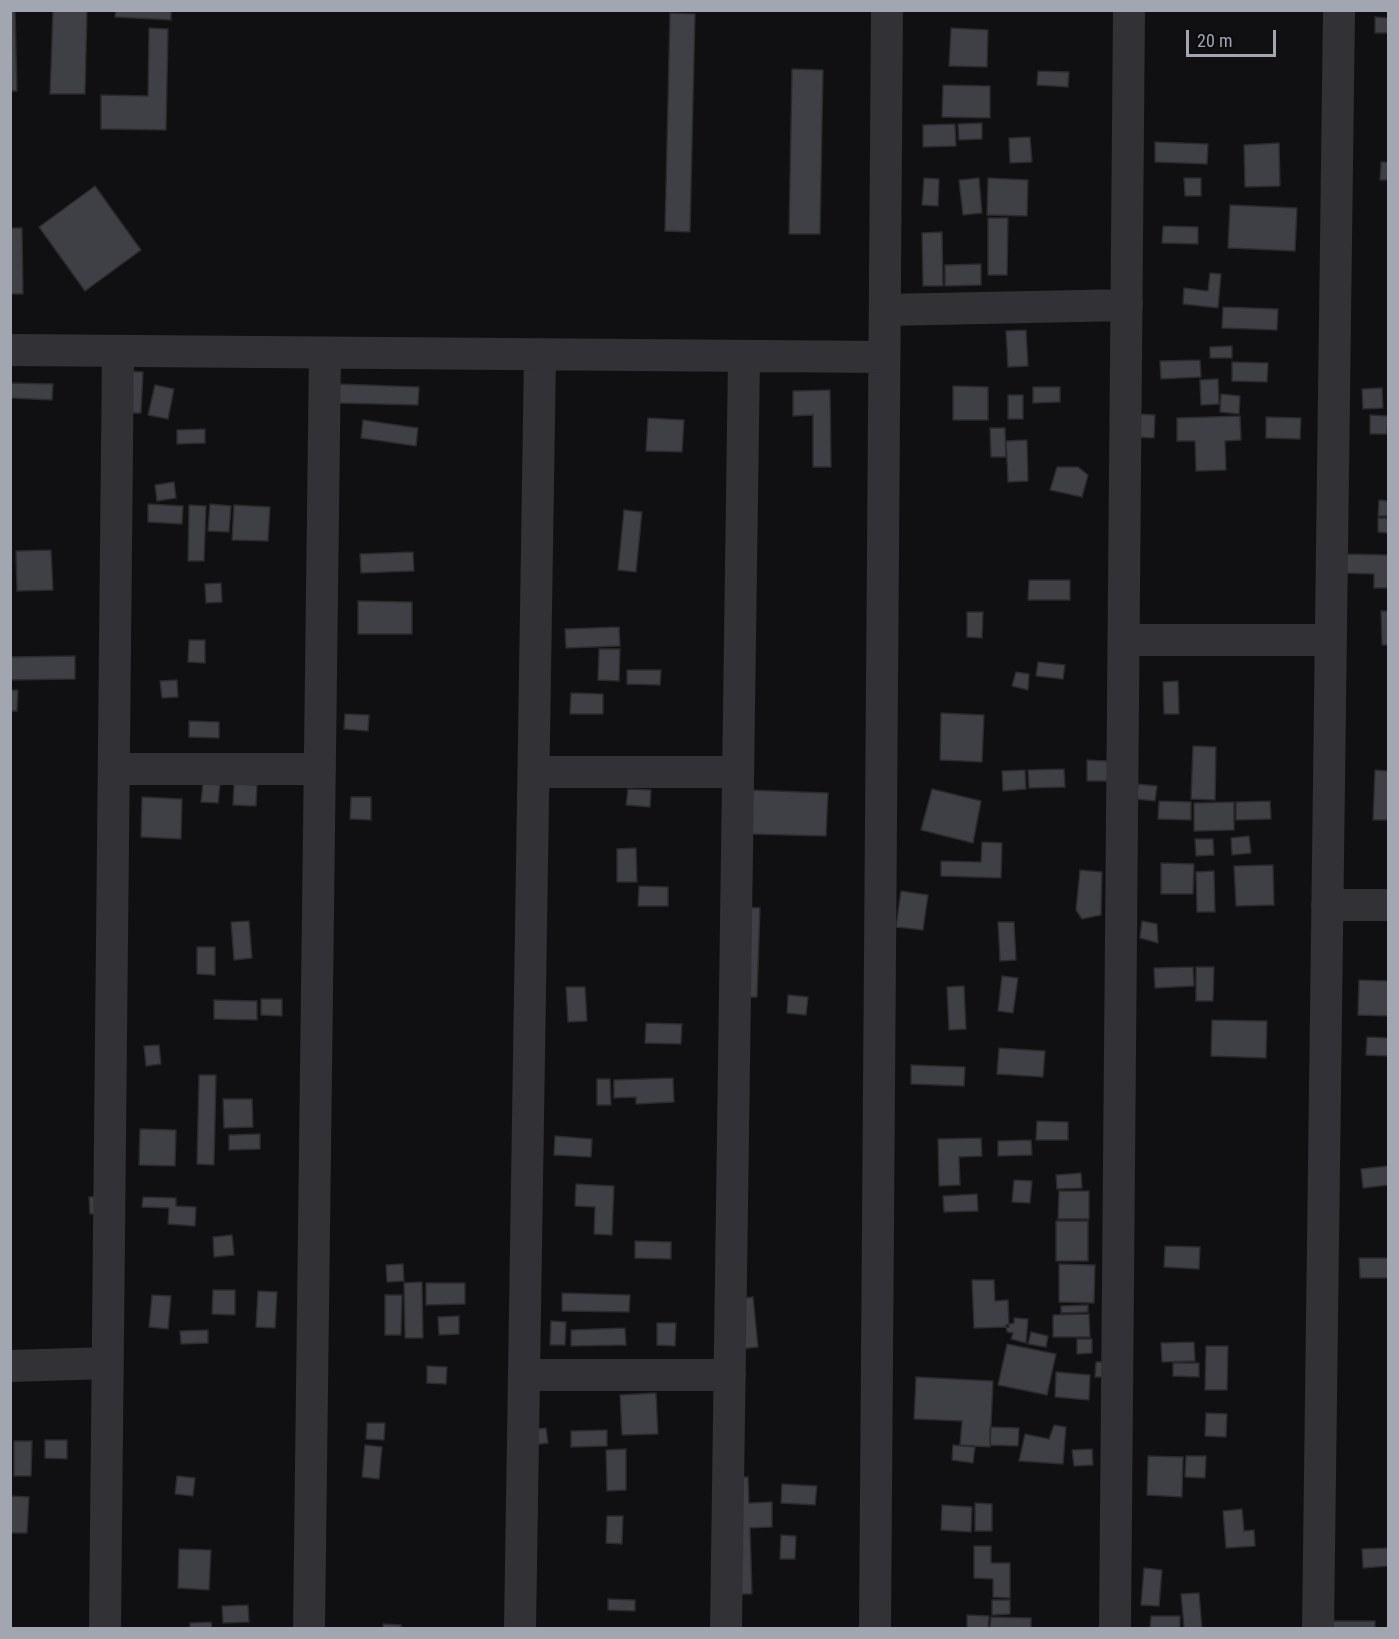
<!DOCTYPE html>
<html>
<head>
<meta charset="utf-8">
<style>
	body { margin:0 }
	#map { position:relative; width:1399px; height:1639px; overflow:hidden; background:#101012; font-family:"Roboto Condensed",sans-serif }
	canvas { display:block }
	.frame { position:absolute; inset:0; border:12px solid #a2a6b1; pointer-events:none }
	.scale { position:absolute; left:1186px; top:30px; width:90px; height:27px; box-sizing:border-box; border:3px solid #a2a6b1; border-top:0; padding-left:8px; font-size:18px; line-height:21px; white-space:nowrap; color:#a2a6b1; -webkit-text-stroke:4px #0b0b0d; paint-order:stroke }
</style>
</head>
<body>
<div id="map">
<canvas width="1399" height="1639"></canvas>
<div class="frame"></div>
<div class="scale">20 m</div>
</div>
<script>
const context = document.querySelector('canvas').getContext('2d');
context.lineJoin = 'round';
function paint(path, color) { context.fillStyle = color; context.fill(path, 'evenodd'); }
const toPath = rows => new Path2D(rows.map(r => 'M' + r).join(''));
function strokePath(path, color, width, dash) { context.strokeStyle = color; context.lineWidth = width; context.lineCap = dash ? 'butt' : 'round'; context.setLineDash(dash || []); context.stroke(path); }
const building = toPath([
	[10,10,15,10,17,91,10,91,10,10],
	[53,10,87,10,85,94,50,94,53,10],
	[116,10,171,10,171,20,115,17,116,10],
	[670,13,695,14,690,232,665,231,670,13],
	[1375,17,1388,18,1388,33,1375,33,1375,17],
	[149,28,168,29,166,130,101,129,101,95,148,96,149,28],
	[951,28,988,30,987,67,949,66,951,28],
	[792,69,823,70,820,234,789,234,792,69],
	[1038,71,1069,72,1068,87,1037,85,1038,71],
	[943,85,990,86,990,118,942,117,943,85],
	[982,123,982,139,959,140,958,124,982,123],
	[955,124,956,146,923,147,923,125,955,124],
	[1030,137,1032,162,1010,163,1009,138,1030,137],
	[1155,142,1208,144,1207,164,1155,162,1155,142],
	[1279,143,1280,186,1245,187,1244,145,1279,143],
	[1381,162,1388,162,1388,180,1380,180,1381,162],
	[924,178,939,179,938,206,922,205,924,178],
	[979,178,982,213,963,215,959,180,979,178],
	[988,178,1028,180,1027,216,987,215,988,178],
	[1184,178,1201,178,1201,196,1185,196,1184,178],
	[95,186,141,250,85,291,39,227,95,186],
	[1230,205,1297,208,1295,251,1228,248,1230,205],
	[988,218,1008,218,1007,275,988,275,988,218],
	[1163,226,1198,227,1198,244,1162,243,1163,226],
	[10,228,22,228,23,294,10,294,10,228],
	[942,232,943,286,923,286,922,233,942,232],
	[981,264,981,285,945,286,945,265,981,264],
	[1210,273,1221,274,1218,308,1183,304,1184,288,1208,291,1210,273],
	[1223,307,1278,309,1277,330,1222,328,1223,307],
	[1026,330,1028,366,1008,367,1006,331,1026,330],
	[1232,346,1232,358,1210,358,1210,347,1232,346],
	[1200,360,1201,377,1161,379,1160,361,1200,360],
	[1232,362,1268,363,1267,382,1232,381,1232,362],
	[126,371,143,372,141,413,125,413,126,371],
	[1218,379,1219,404,1201,405,1200,380,1218,379],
	[10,383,53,384,52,400,10,398,10,383],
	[338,384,419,387,418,405,337,403,338,384],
	[155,385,174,389,168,419,148,415,155,385],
	[953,386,988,387,988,420,953,420,953,386],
	[1033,387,1060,387,1060,402,1033,403,1033,387],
	[1382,388,1383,408,1363,409,1362,389,1382,388],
	[830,390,831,467,813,467,813,415,793,416,793,391,830,390],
	[1221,394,1240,396,1239,414,1220,412,1221,394],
	[1008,395,1023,395,1023,419,1008,419,1008,395],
	[1138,414,1155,415,1154,438,1137,437,1138,414],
	[1370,415,1388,416,1387,434,1370,434,1370,415],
	[1240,416,1241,440,1225,441,1226,470,1196,471,1195,441,1177,441,1177,418,1240,416],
	[1266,417,1301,418,1300,439,1266,438,1266,417],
	[648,418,684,420,682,452,646,451,648,418],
	[363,420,418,428,416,446,361,438,363,420],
	[990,428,1005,428,1006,457,991,457,990,428],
	[205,429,205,443,177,444,177,430,205,429],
	[1027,440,1028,481,1008,482,1006,441,1027,440],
	[1057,467,1078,467,1088,475,1082,497,1050,490,1057,467],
	[174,482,176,498,157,501,155,485,174,482],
	[1379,500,1388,501,1388,516,1378,516,1379,500],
	[148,504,183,506,182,524,148,522,148,504],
	[210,504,231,506,229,532,208,531,210,504],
	[189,505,206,506,204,561,188,561,189,505],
	[234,505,270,507,268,541,232,540,234,505],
	[624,510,642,512,636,572,618,570,624,510],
	[1378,518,1388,518,1388,533,1378,532,1378,518],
	[51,550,53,590,17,591,16,551,51,550],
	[413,552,414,571,361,573,360,554,413,552],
	[1343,554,1388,555,1388,588,1374,588,1374,574,1343,573,1343,554],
	[1029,580,1070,580,1070,600,1028,600,1029,580],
	[221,583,222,602,206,603,205,584,221,583],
	[358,601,412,602,412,634,358,634,358,601],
	[1381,611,1388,611,1388,645,1382,645,1381,611],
	[967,612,983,612,982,638,967,637,967,612],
	[619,627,620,646,566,648,565,629,619,627],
	[189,640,205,640,205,663,188,662,189,640],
	[599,649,620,649,619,681,598,680,599,649],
	[75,656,75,679,10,680,10,657,75,656],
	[1038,662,1065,665,1063,679,1036,676,1038,662],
	[627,670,661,670,660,685,627,684,627,670],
	[1016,672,1029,674,1028,690,1012,686,1016,672],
	[177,680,178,697,162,698,160,681,177,680],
	[1178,681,1179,714,1164,714,1163,682,1178,681],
	[10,690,18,690,17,711,10,711,10,690],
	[571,693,603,694,603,714,570,714,571,693],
	[941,713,984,715,982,762,940,760,941,713],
	[345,714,369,715,368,731,344,729,345,714],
	[189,721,219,722,219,738,189,737,189,721],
	[1193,746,1216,747,1215,800,1191,799,1193,746],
	[1087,760,1107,761,1110,781,1087,781,1087,760],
	[1064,769,1065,787,1029,788,1028,770,1064,769],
	[1025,770,1026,789,1003,791,1002,771,1025,770],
	[1375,770,1388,771,1388,820,1373,820,1375,770],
	[203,783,220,785,218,803,201,802,203,783],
	[234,784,257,785,256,806,233,805,234,784],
	[1138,784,1157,786,1155,801,1136,799,1138,784],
	[628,789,651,790,650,807,626,805,628,789],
	[932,789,981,801,973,843,921,830,932,789],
	[750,790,828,793,826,836,749,834,750,790],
	[142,797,182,799,181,839,141,837,142,797],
	[351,797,371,797,371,820,350,819,351,797],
	[1159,801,1191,802,1191,820,1158,819,1159,801],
	[1270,801,1271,819,1236,820,1236,802,1270,801],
	[1234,802,1234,830,1194,831,1194,803,1234,802],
	[1249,836,1251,853,1232,855,1231,838,1249,836],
	[1195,839,1213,839,1214,855,1196,856,1195,839],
	[982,842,1002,843,1001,878,941,876,941,861,981,862,982,842],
	[636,848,637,882,617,882,617,849,636,848],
	[1161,863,1194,864,1193,894,1161,894,1161,863],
	[1273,865,1274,905,1236,906,1234,866,1273,865],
	[1080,870,1102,872,1101,915,1082,919,1076,910,1080,870],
	[1214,871,1215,912,1197,912,1196,872,1214,871],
	[639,886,668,887,668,906,638,906,639,886],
	[901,891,928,895,923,930,896,927,901,891],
	[744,907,760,908,757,997,740,997,744,907],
	[249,921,252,958,234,960,231,922,249,921],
	[1142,921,1157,924,1158,943,1140,938,1142,921],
	[998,922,1014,922,1016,960,1000,961,998,922],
	[197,947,215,947,215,975,197,974,197,947],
	[1193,967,1194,986,1155,988,1154,968,1193,967],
	[1196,967,1214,967,1213,1001,1196,1001,1196,967],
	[1002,976,1018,978,1013,1013,998,1011,1002,976],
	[1359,980,1388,981,1388,1016,1358,1015,1359,980],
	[964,986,966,1029,949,1030,947,987,964,986],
	[566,987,585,987,587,1021,568,1022,566,987],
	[788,995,808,997,806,1015,787,1013,788,995],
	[261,999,282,999,282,1016,261,1015,261,999],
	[214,1000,257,1001,257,1020,214,1019,214,1000],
	[1212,1020,1267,1021,1266,1058,1211,1056,1212,1020],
	[646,1023,682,1024,681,1044,645,1043,646,1023],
	[1367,1037,1388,1038,1388,1056,1366,1055,1367,1037],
	[159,1045,161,1064,146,1066,144,1046,159,1045],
	[999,1048,1045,1051,1043,1077,997,1074,999,1048],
	[911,1065,965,1067,964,1086,911,1084,911,1065],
	[199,1075,216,1075,214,1165,197,1164,199,1075],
	[673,1078,674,1102,636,1104,636,1097,614,1098,614,1080,673,1078],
	[597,1079,610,1079,611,1105,597,1105,597,1079],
	[223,1099,252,1099,253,1127,224,1128,223,1099],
	[1037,1121,1068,1122,1068,1140,1036,1140,1037,1121],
	[140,1129,176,1130,175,1166,139,1165,140,1129],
	[260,1134,260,1149,229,1150,229,1135,260,1134],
	[555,1136,592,1139,591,1157,554,1155,555,1136],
	[981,1138,982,1156,959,1157,960,1185,939,1186,938,1139,981,1138],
	[1031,1140,1032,1155,998,1156,998,1141,1031,1140],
	[1388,1166,1388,1185,1363,1188,1361,1169,1388,1166],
	[1081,1173,1082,1188,1057,1189,1056,1175,1081,1173],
	[1014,1180,1032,1181,1030,1203,1012,1202,1014,1180],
	[576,1184,614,1186,612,1235,594,1234,595,1207,575,1206,576,1184],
	[1059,1191,1089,1191,1089,1219,1058,1219,1059,1191],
	[977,1194,978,1211,944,1212,943,1196,977,1194],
	[110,1196,110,1213,90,1214,89,1197,110,1196],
	[143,1197,176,1198,176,1206,196,1207,195,1226,168,1224,169,1208,142,1207,143,1197],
	[1056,1221,1088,1221,1088,1261,1056,1261,1056,1221],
	[232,1235,234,1255,214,1257,213,1237,232,1235],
	[635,1241,671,1242,671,1259,635,1258,635,1241],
	[1165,1246,1200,1247,1199,1269,1164,1267,1165,1246],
	[1359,1258,1388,1258,1388,1278,1360,1278,1359,1258],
	[403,1264,404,1281,387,1282,386,1265,403,1264],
	[1059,1264,1095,1265,1094,1303,1059,1302,1059,1264],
	[972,1280,994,1280,995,1301,1008,1300,1009,1327,974,1328,972,1280],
	[422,1282,423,1338,405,1338,404,1283,422,1282],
	[426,1283,465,1283,465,1304,426,1305,426,1283],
	[213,1290,235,1290,235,1315,212,1314,213,1290],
	[258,1291,277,1292,275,1328,256,1327,258,1291],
	[562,1293,630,1295,629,1312,562,1311,562,1293],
	[152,1295,171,1296,168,1329,149,1327,152,1295],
	[385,1295,402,1295,401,1335,385,1335,385,1295],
	[753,1297,758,1347,740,1349,735,1299,753,1297],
	[1088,1305,1088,1312,1061,1313,1061,1306,1088,1305],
	[1089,1314,1090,1337,1053,1337,1053,1315,1089,1314],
	[459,1316,459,1334,439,1335,438,1317,459,1316],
	[1014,1318,1028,1319,1026,1343,1011,1339,1013,1333,1007,1332,1006,1325,1014,1323,1014,1318],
	[551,1321,566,1322,565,1345,550,1345,551,1321],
	[657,1323,676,1323,675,1346,657,1345,657,1323],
	[625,1328,626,1345,571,1346,571,1330,625,1328],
	[208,1330,208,1343,181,1344,180,1331,208,1330],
	[1031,1332,1048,1336,1046,1347,1028,1344,1031,1332],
	[1077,1339,1092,1339,1092,1353,1077,1354,1077,1339],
	[1194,1342,1195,1361,1162,1362,1161,1343,1194,1342],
	[1007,1344,1056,1354,1047,1395,998,1385,1007,1344],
	[1206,1346,1228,1346,1227,1390,1205,1390,1206,1346],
	[1096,1362,1104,1362,1104,1377,1095,1377,1096,1362],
	[1173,1363,1199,1363,1199,1377,1173,1376,1173,1363],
	[427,1366,447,1367,446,1384,427,1383,427,1366],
	[1056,1372,1090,1375,1089,1400,1055,1397,1056,1372],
	[916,1377,993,1381,990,1447,960,1445,962,1421,914,1419,916,1377],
	[656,1393,658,1434,622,1435,620,1395,656,1393],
	[1206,1413,1227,1414,1226,1437,1205,1436,1206,1413],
	[367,1423,385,1423,384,1440,366,1439,367,1423],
	[1054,1425,1066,1427,1063,1464,1019,1461,1025,1434,1049,1439,1054,1425],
	[990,1427,1019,1428,1018,1446,990,1445,990,1427],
	[546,1428,548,1443,527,1446,525,1430,546,1428],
	[607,1430,607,1446,571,1447,571,1431,607,1430],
	[45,1440,67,1440,67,1459,45,1458,45,1440],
	[14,1441,32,1441,31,1476,14,1476,14,1441],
	[365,1445,382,1447,379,1479,362,1477,365,1445],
	[953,1445,975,1447,973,1463,952,1460,953,1445],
	[626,1449,626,1490,607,1491,606,1450,626,1449],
	[1092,1449,1093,1465,1074,1466,1072,1450,1092,1449],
	[1148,1456,1183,1457,1182,1497,1147,1495,1148,1456],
	[1186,1456,1206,1456,1205,1478,1185,1477,1186,1456],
	[177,1476,195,1478,193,1496,175,1494,177,1476],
	[734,1477,748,1477,749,1503,772,1502,772,1527,750,1528,752,1594,736,1594,734,1477],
	[782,1484,817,1486,815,1505,781,1503,782,1484],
	[10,1496,29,1497,27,1533,10,1533,10,1496],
	[975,1503,992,1504,992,1531,975,1531,975,1503],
	[942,1505,972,1507,971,1532,941,1530,942,1505],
	[1242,1509,1244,1531,1254,1530,1255,1546,1226,1548,1223,1511,1242,1509],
	[607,1516,623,1516,622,1544,606,1543,607,1516],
	[781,1535,796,1536,795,1559,780,1559,781,1535],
	[974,1546,991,1546,991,1563,1010,1563,1010,1598,993,1597,993,1579,974,1578,974,1546],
	[1388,1548,1388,1566,1363,1568,1362,1549,1388,1548],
	[179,1549,211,1550,209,1590,178,1588,179,1549],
	[1144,1568,1162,1570,1159,1606,1141,1605,1144,1568],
	[1199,1593,1202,1628,1184,1628,1181,1594,1199,1593],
	[608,1599,635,1600,635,1611,608,1610,608,1599],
	[992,1600,1010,1600,1010,1614,992,1615,992,1600],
	[248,1605,249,1622,223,1623,222,1606,248,1605],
	[967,1615,989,1616,988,1628,967,1628,967,1615],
	[1151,1616,1180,1616,1180,1628,1150,1628,1151,1616],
	[991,1617,1031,1618,1031,1628,990,1628,991,1617],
	[1327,1621,1375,1621,1375,1628,1327,1628,1327,1621],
	[211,1622,212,1628,190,1628,190,1623,211,1622],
	[383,1624,401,1625,401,1628,383,1628,383,1624]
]);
paint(building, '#3f4045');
strokePath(building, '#2b2a2d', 1.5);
strokePath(toPath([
	[885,310,1127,305],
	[10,350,884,357],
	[1124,640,1330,640],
	[114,769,320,769],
	[534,772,738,772],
	[1327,905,1388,905],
	[10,1366,107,1363],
	[524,1375,730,1375],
	[105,1628,118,351],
	[309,1628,325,353],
	[520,1628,540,355],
	[726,1628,744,356],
	[875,1628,887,10],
	[1115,1628,1129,10],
	[1318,1628,1339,10]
]), '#323236', 32);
</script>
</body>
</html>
